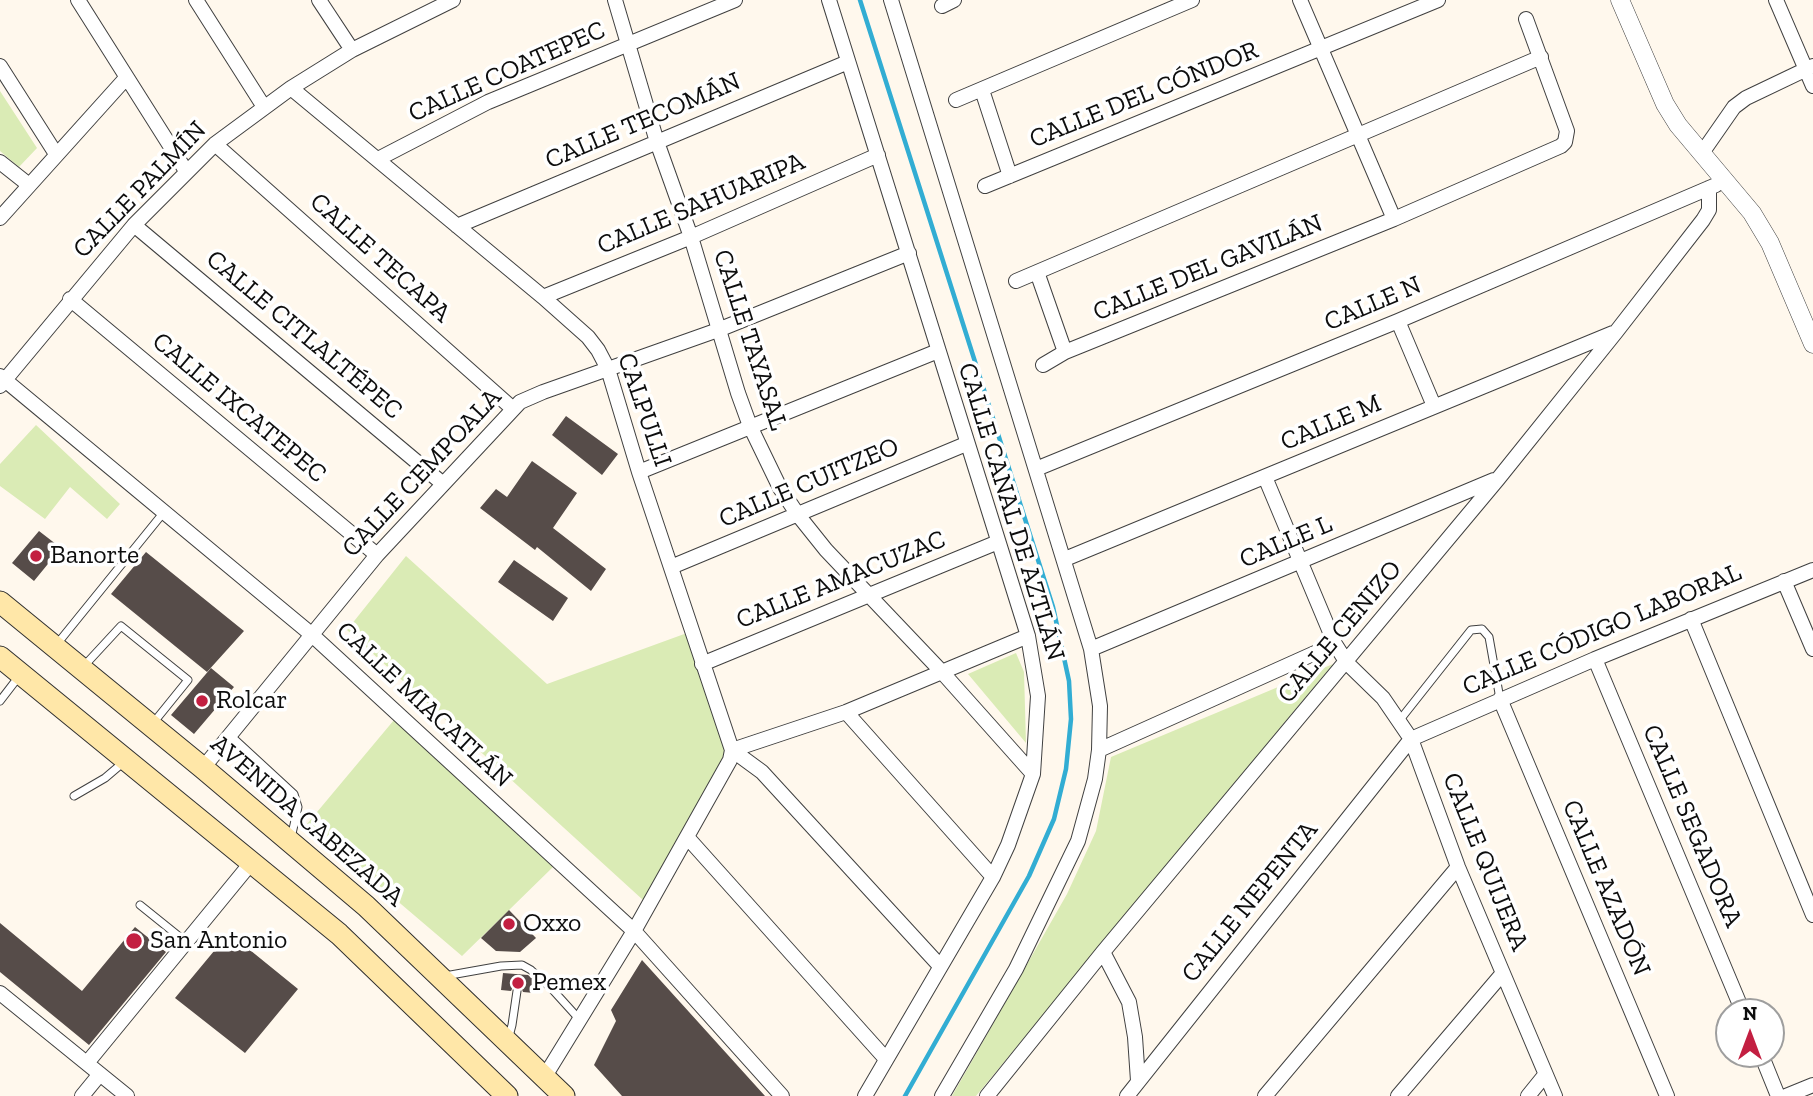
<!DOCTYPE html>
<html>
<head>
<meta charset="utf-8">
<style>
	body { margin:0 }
	#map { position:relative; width:1813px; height:1096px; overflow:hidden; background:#fff8ed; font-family:"Zilla Slab",serif }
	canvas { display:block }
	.north { position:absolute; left:1715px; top:998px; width:70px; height:70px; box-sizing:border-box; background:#fff; border:2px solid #9e9e9e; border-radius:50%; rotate:0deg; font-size:19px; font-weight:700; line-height:28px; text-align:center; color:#0d0d0d }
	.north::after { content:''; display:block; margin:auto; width:24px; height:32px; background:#c31f41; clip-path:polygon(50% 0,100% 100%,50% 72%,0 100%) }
</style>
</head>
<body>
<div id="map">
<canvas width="1813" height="1096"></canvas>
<div class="north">N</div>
</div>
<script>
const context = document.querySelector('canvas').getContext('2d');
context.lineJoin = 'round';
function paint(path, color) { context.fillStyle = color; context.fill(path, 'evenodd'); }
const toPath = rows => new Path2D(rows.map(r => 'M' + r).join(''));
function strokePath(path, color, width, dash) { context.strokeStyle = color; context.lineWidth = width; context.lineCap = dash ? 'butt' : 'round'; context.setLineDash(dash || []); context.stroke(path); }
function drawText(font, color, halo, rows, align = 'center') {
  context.font = font + ' "Zilla Slab",serif'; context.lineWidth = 7; context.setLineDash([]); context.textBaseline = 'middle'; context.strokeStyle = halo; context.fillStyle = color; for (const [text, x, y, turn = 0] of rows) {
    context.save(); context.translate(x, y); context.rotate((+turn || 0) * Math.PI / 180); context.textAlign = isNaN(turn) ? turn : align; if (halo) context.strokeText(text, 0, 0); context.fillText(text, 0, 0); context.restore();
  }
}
paint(toPath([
	[0,91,37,148,19,167,0,151],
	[36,425,120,504,107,519,70,487,45,519,0,486,0,464],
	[406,556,547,684,687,633,727,752,643,900,347,630],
	[1016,653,1024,672,1026,743,968,674],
	[1333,664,976,1096,952,1096,1067,894,1096,831,1111,757],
	[394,720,553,867,462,956,307,824]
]), '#daebb5');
strokePath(toPath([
	[860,0,1053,607,1069,681,1071,719,1066,769,1054,819,1029,876,905,1096]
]), '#32add3', 4.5);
paint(toPath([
	[566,416,618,454,602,475,552,435],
	[532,461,577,493,553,528,606,569,591,591,537,547,535,550,480,508,496,489,507,497],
	[39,531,61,548,34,581,12,563],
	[146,552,244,631,207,672,111,594],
	[514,560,568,598,553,621,498,582],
	[211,668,234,687,194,734,171,715],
	[509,910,536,938,520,952,496,951,481,938],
	[0,923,82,991,135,927,166,952,89,1045,0,972],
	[229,933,298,989,245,1053,175,998],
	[642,960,765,1096,622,1096,594,1065,616,1021,611,1010],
	[503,973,528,975,535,981,534,993,523,992,521,987,517,985,513,987,511,991,501,990]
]), '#564c49');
const service = toPath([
	[57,644,164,512],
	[84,666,121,626,188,680,154,722],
	[0,701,20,675],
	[1399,721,1471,630,1482,629,1489,637,1500,699],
	[230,735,294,794,298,807,291,838],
	[74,796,105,778,125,761],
	[140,905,186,942],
	[445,976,501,966,522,965,531,970,551,988,580,1020],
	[508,1040,512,1025,517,991]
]);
const minor = toPath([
	[78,0,186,171],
	[196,0,264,107],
	[319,0,352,50],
	[615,0,657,142,691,237,738,393,750,426,780,488,798,515,826,550,942,672,1033,774],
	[829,0,1028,636,1038,696,1033,774,1008,845,993,877,865,1096],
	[891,0,1091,649,1100,706,1099,750,1095,779,1078,841,1016,969,942,1096],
	[1300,0,1394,219],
	[1776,0,1813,86],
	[942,6,954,0],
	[0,66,56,154],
	[291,88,543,297,588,337,598,350,608,369,639,472,732,750,730,760,634,931,545,1076],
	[982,90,1010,176],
	[956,100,1192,0],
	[215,144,512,408],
	[1702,153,1734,107,1746,98,1813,66],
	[378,159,488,102,735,0],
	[0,162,29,185],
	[985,186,1438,0],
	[0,218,126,78],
	[134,225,442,483],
	[457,226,848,62],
	[1037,272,1065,352],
	[1016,281,1541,57],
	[543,297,691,237,878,155],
	[70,299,377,555],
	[1398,321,1434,406],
	[1043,365,1065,352,1394,219,1561,146,1565,142,1567,131,1526,19],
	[0,376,311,634,634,931,782,1096],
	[0,386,134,225,215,144,291,88,352,50,453,0],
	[1036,469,1398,321,1716,185],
	[639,472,938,351],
	[1265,477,1335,644,1347,663,1383,698,1411,739,1458,867,1555,1096],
	[1065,559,1613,333],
	[671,567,966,444],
	[1784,581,1813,649],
	[1691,619,1813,915],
	[1091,649,1494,480],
	[1595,659,1743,1012],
	[702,664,998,542],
	[1500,699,1667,1096],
	[846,712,993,877],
	[732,750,846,712,1028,636],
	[732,750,762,772,940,966],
	[1099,750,1335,644],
	[203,768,377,555,520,402,543,392,718,330,909,253],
	[687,837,885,1058],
	[1103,952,1129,1002,1135,1037,1138,1081],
	[0,993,127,1096],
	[1761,1054,1778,1096],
	[87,1063,251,863],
	[82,1096,100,1074],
	[987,1096,1103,952,1498,479,1616,332,1703,220,1709,210,1709,188],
	[1127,1096,1411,739,1595,659,1813,570],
	[1265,1096,1458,867],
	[1398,1096,1503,973],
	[1528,1096,1545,1075],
	[1786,1096,1813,1085]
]);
const tertiary = toPath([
	[1620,0,1665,104,1678,125,1752,213,1770,243,1813,344]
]);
const secondary = toPath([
	[0,602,203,768,366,906,564,1096],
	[0,657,339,934,507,1096]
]);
strokePath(service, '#404040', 9);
strokePath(minor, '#404040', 16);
strokePath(tertiary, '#404040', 19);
strokePath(secondary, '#2f2f2f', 23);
strokePath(service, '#fff', 7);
strokePath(minor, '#fff', 14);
strokePath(tertiary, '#fff', 18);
strokePath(secondary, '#ffe7a8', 21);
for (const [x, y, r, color] of [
	[36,556,7,"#c31f41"],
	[202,701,7,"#c31f41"],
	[509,924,7,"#c31f41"],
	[134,941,9,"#c31f41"],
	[518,983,7,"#c31f41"]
]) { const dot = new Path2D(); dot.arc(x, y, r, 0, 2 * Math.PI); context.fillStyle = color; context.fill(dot); strokePath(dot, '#fff', 2.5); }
drawText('26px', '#0d0d0d', '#fff', [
	["CALLE COATEPEC",507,72,-24],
	["CALLE DEL CÓNDOR",1144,95,-22],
	["CALLE TECOMÁN",643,121,-23],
	["CALLE PALMÍN",140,190,-46],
	["CALLE SAHUARIPA",701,204,-23],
	["CALLE TECAPA",380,258,42],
	["CALLE DEL GAVILÁN",1208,268,-22],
	["CALLE N",1373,304,-23],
	["CALLE CITLALTÉPEC",304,335,40],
	["CALLE TAYASAL",750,340,72],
	["CALLE IXCATEPEC",239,408,40],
	["CALPULLI",644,410,71],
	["CALLE M",1331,423,-23],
	["CALLE CEMPOALA",422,473,-47],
	["CALLE CUITZEO",809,483,-23],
	["CALLE CANAL DE AZTLÁN",1011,512,73],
	["CALLE L",1286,542,-23],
	["CALLE AMACUZAC",841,580,-22],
	["CALLE CÓDIGO LABORAL",1602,630,-23],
	["CALLE CENIZO",1340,632,-50],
	["CALLE MIACATLÁN",424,705,43],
	["AVENIDA CABEZADA",307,821,41],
	["CALLE SEGADORA",1692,826,67],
	["CALLE QUIJERA",1485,862,68],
	["CALLE AZADÓN",1606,888,67],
	["CALLE NEPENTA",1250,902,-51]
]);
drawText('26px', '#0d0d0d', '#fff', [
	["Banorte",50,556],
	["Rolcar",216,701],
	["Oxxo",523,924],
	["San Antonio",150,941],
	["Pemex",532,983]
], 'left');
</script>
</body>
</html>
